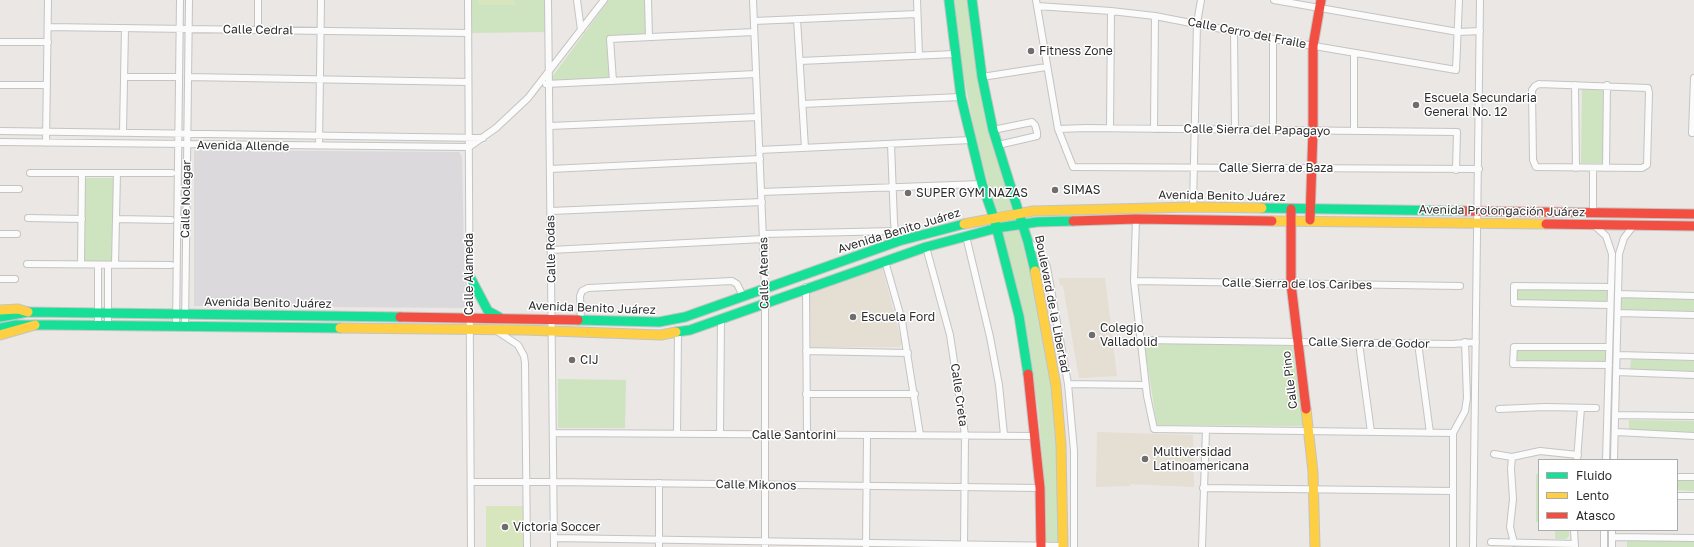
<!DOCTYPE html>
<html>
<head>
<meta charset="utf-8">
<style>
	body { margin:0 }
	#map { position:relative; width:1694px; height:547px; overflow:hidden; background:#eae7e4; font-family:"Golos Text",sans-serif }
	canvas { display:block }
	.legend { position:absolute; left:1538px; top:459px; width:140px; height:72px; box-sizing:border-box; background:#fff; border:1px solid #ababab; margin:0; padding:5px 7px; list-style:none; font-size:12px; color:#2d2d2d }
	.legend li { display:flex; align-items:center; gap:8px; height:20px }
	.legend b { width:20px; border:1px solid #ababab }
</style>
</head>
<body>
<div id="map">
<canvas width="1694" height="547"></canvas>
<ul class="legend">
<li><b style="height:5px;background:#16e098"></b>Fluido</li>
<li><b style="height:5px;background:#ffcf43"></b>Lento</li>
<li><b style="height:5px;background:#f24e42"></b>Atasco</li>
</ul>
</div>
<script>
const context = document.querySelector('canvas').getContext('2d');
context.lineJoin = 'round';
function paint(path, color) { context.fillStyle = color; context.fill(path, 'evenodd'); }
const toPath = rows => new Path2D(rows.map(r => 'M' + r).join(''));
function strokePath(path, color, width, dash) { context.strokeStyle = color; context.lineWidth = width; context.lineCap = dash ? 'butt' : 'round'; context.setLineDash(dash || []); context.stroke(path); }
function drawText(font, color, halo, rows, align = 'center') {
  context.font = font + ' "Golos Text",sans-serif'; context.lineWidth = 3; context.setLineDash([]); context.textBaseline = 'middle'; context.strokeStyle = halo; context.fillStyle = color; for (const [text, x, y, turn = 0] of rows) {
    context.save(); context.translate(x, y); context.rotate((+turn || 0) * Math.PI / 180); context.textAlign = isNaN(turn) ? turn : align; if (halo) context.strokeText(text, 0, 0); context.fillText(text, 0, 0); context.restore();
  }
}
paint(toPath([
	[194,150,459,152,462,157,465,308,194,306]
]), '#dbd9db');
paint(toPath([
	[882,266,902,344,899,347,811,347,809,290],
	[1059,278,1105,278,1117,376,1079,378,1063,286,1060,285],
	[1097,432,1193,435,1194,487,1130,484,1130,486,1096,487]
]), '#e4ded3');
paint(toPath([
	[468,0,547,0,548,32,469,33],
	[609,0,647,0,650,38,608,41,610,80,551,83,552,77],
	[953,0,969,0,986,119,1012,209,996,212,977,144,962,67],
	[1604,87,1603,163,1581,163,1582,88],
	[85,178,113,178,113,261,84,261],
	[1019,230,1035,290,1050,368,1055,417,1059,547,1046,547,1043,466,1038,409,1024,322,1002,233],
	[1515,287,1609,288,1609,303,1515,302],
	[1620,295,1694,297,1694,313,1620,312],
	[1144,343,1292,346,1305,426,1157,425],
	[1515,348,1605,349,1605,363,1515,363],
	[1631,359,1694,361,1694,371,1630,370],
	[558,379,626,380,625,428,558,428],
	[1629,420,1694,421,1694,432,1629,431],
	[1536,474,1539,474,1539,522,1536,522],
	[1677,480,1694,480,1694,491,1677,490],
	[1555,530,1569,530,1569,536,1566,539,1555,539],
	[1627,538,1694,540,1694,547,1627,547]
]), '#cee3c0');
paint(toPath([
	[478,0,515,0,515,5,478,5],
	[486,506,523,506,524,547,486,547]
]), '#d8e6be');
const street = toPath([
	[468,0,471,547],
	[548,0,554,547],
	[577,0,581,30],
	[648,0,649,37],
	[753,0,765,288,765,547],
	[917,0,919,56],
	[1036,0,1058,129,1073,167,1479,169],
	[1274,0,1458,32,1480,31],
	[1037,6,1111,11,1155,16,1273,39,1456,70,1459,0],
	[797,19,805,148],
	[754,21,917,14],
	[48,27,468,33],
	[258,30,258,0],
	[1234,31,1235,129],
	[1273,39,1273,130],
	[0,42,48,42],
	[800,61,955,54],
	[124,77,179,77],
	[188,77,468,82],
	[982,77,1046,67],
	[613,81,610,39,754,32],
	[546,84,756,74],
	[1539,84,1648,88,1649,93,1647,165,1642,168,1536,167,1533,160,1532,90,1535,86,1539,84],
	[0,85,47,85],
	[1575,85,1576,168],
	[802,104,961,97],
	[550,126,758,117],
	[1110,128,1111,11],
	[1058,129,1086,128,1457,132,1456,170],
	[1154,129,1155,16],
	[993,130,1032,122,1035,125,1037,132,1037,136,998,145],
	[0,131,483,138],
	[1354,131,1354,53],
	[123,132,125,28],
	[1692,133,1694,78],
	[0,142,469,147,496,128,528,98,604,0],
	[46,143,48,0],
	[891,144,894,222,895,231,899,241],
	[319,146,321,0],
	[759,150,971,140],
	[1606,168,1607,85],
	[550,169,760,159],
	[30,173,172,173],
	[0,189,19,189],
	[761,192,982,184],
	[1193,207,1197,23,1201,0],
	[551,211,762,202],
	[1593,212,1593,168],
	[28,218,82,219],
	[116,219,171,220],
	[1136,219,1134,281,1147,396,1154,429,1453,433],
	[1595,226,1606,236,1612,254,1606,460],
	[0,234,17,234],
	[763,234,895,231],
	[966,236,990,337,999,385,1004,435],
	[1028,242,1039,250,1047,267,1068,384,1074,451,1074,547],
	[926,247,950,335,965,435,964,547],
	[551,250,763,239],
	[885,261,902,321,920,435],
	[27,264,171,265],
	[81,264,82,173],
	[98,265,98,325],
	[108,265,108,325],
	[115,265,117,173],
	[0,279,15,279],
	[1134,281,1460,286],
	[806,287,807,435],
	[1618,294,1694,296],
	[1610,305,1514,303,1514,286,1611,287],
	[1618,313,1694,315],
	[581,320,580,296,582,291,588,288,732,281,737,284,743,296],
	[176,326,180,0],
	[185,327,189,0],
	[497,331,518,345,524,356,525,363,527,547],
	[1141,340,1453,344,1476,342],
	[1359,343,1371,432],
	[1418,343,1430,433],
	[806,351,908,353],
	[1618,355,1694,357],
	[1609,365,1513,364,1514,347,1609,347],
	[1617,372,1694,375],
	[1068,384,1145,385],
	[806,394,915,394],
	[1499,409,1545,407,1596,408],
	[1616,415,1694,416],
	[1616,432,1694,436],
	[553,433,1036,436],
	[677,434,678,332],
	[720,434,721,318],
	[1494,454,1512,457,1540,451,1578,455],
	[1512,457,1511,469,1513,499,1510,527,1514,543],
	[1577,460,1581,408],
	[1614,460,1619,254,1624,238,1634,225],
	[1677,477,1694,477],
	[471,482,554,482,1040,488],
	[659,483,659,547],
	[1203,488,1453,491],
	[1677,496,1694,496],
	[1574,530,1575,547],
	[1612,537,1694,538],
	[554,538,1063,546],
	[1491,542,1575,544],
	[866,547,867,435],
	[1202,547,1206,430],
	[1453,547,1453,433,1465,411,1467,398,1465,342],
	[1473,547,1480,0],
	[1604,547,1604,530],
	[1612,547,1612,530]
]);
const fast = toPath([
	[949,0,961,97,982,184,994,218,1019,316,1028,374],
	[972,0,982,77,993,130,1028,242,1035,271],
	[1262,208,1464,211],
	[469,275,488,311,499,317],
	[0,317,28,312,400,317],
	[578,320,659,322,685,317,899,241,964,224],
	[0,328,16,325,52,325,340,328],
	[676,332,690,330,926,247,997,228,1037,222,1073,221]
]);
const slow = toPath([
	[1272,221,1546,224],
	[964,224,1033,211,1193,207,1262,208],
	[1035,271,1056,386,1061,445,1063,547],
	[0,310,18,309,28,312],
	[340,328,524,330,661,335,676,332],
	[0,335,35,325],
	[1306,409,1313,472,1315,547]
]);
const jam = toPath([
	[1291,209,1291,284,1306,409],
	[1464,211,1694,214],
	[1310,220,1313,130,1313,46,1321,0],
	[1073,221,1136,219,1272,221],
	[1546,224,1694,226],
	[400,317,578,320],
	[1028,374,1040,488,1041,547]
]);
strokePath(street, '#c4c4c3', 8);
strokePath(fast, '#c4c4c3', 11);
strokePath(slow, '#c4c4c3', 11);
strokePath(jam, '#c4c4c3', 11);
strokePath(street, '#fcfbfb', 6);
strokePath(fast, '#16e098', 9);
strokePath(slow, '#ffcf43', 9);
strokePath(jam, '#f24e42', 9);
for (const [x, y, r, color] of [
	[1031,51,4,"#6f6e6d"],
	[1416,105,4,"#6f6e6d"],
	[1055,190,4,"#6f6e6d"],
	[908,193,4,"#6f6e6d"],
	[853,317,4,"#6f6e6d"],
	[1092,335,4,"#6f6e6d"],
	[572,360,4,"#6f6e6d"],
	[1145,459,4,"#6f6e6d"],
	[505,527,4,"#6f6e6d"]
]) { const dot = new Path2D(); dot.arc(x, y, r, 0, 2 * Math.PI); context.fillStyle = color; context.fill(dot); strokePath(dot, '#fff', 1.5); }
drawText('12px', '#2d2d2d', '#fff', [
	["Calle Cedral",258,30,1],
	["Calle Cerro del Fraile",1247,33,11],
	["Calle Sierra del Papagayo",1257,130,1],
	["Avenida Allende",243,146,1],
	["Calle Sierra de Baza",1276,168],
	["Avenida Benito Juárez",1222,196,1],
	["Calle Nolagar",186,199,-89],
	["Avenida Prolongación Juárez",1502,211,1],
	["Avenida Benito Juárez",899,231,-17],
	["Calle Rodas",551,249,-91],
	["Calle Atenas",764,273,-91],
	["Calle Alameda",469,274,-90],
	["Calle Sierra de los Caribes",1297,284,1],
	["Avenida Benito Juárez",268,303,1],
	["Boulevard de la Libertad",1052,304,79],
	["Avenida Benito Juárez",592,308,2],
	["Calle Sierra de Godor",1369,343,1],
	["Calle Pino",1290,380,-97],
	["Calle Creta",959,395,82],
	["Calle Santorini",794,435],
	["Calle Mikonos",756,485,1]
]);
drawText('12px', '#2d2d2d', '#fff', [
	["Fitness Zone",1039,51],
	["Escuela Secundaria",1424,98],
	["General No. 12",1424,112],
	["SIMAS",1063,190],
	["SUPER GYM NAZAS",916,193],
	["Escuela Ford",861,317],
	["Colegio",1100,328],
	["Valladolid",1100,342],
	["CIJ",580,360],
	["Multiversidad",1153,452],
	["Latinoamericana",1153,466],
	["Victoria Soccer",513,527]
], 'left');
</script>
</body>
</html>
